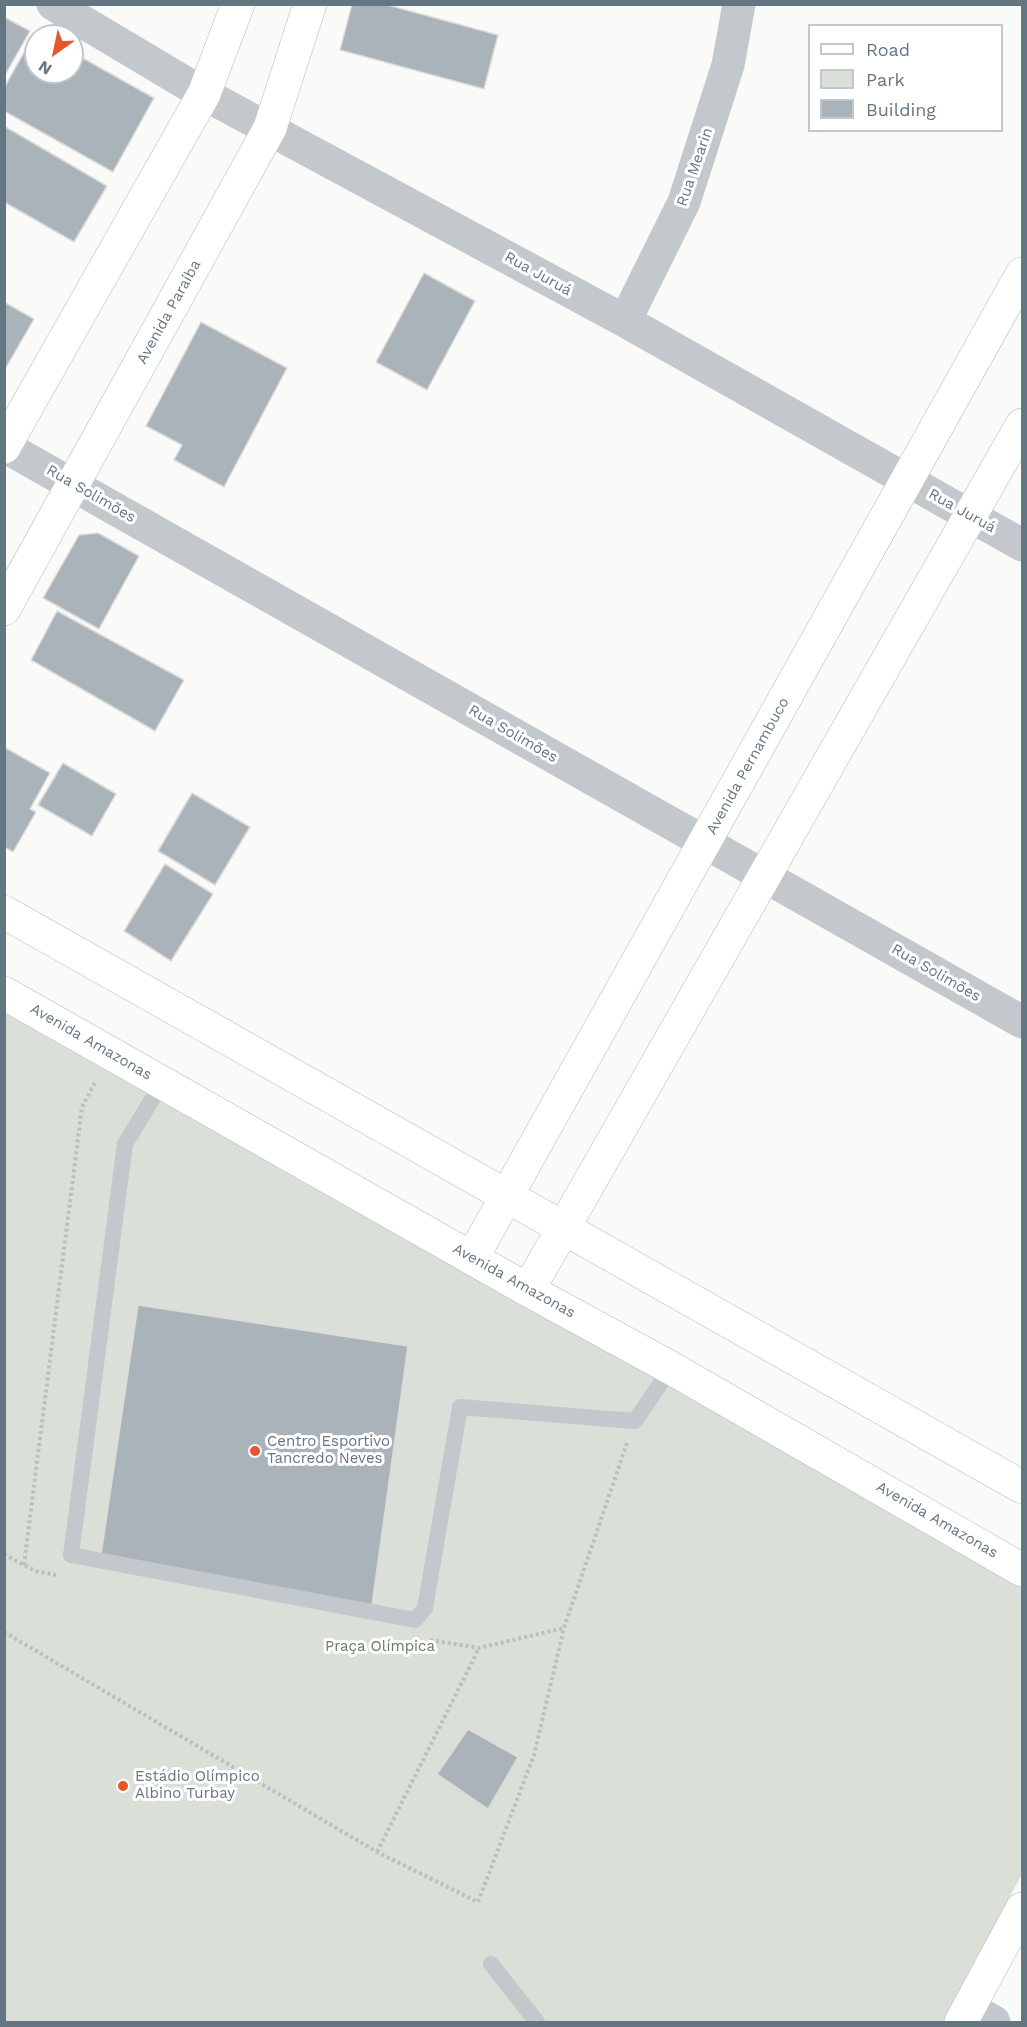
<!DOCTYPE html>
<html>
<head>
<meta charset="utf-8">
<style>
	body { margin:0 }
	#map { position:relative; width:1027px; height:2027px; overflow:hidden; background:#fafaf8; font-family:"Work Sans",sans-serif }
	canvas { display:block }
	.frame { position:absolute; inset:0; border:6px solid #657683; pointer-events:none }
	.legend { position:absolute; left:808px; top:24px; width:195px; height:108px; box-sizing:border-box; background:#fff; border:2px solid #c1c8cd; margin:0; padding:8px 10px; list-style:none; font-size:18px; color:#657683 }
	.legend li { display:flex; align-items:center; gap:12px; height:30px }
	.legend b { width:30px; border:2px solid #c1c8cd }
	.north { position:absolute; left:24px; top:24px; width:60px; height:60px; box-sizing:border-box; background:#fff; border:2px solid #c1c8cd; border-radius:50%; rotate:213deg; font-size:16px; font-weight:700; line-height:24px; text-align:center; color:#657683 }
	.north::after { content:''; display:block; margin:auto; width:21px; height:27px; background:#e4572e; clip-path:polygon(50% 0,100% 100%,50% 72%,0 100%) }
</style>
</head>
<body>
<div id="map">
<canvas width="1027" height="2027"></canvas>
<div class="frame"></div>
<ul class="legend">
<li><b style="height:8px;background:#fff"></b>Road</li>
<li><b style="height:16px;background:#dadfd7"></b>Park</li>
<li><b style="height:16px;background:#aab3b9"></b>Building</li>
</ul>
<div class="north">N</div>
</div>
<script>
const context = document.querySelector('canvas').getContext('2d');
context.lineJoin = 'round';
function paint(path, color) { context.fillStyle = color; context.fill(path, 'evenodd'); }
const toPath = rows => new Path2D(rows.map(r => 'M' + r).join(''));
function strokePath(path, color, width, dash) { context.strokeStyle = color; context.lineWidth = width; context.lineCap = dash ? 'butt' : 'round'; context.setLineDash(dash || []); context.stroke(path); }
function drawText(font, color, halo, rows, align = 'center') {
  context.font = font + ' "Work Sans",sans-serif'; context.lineWidth = 6; context.setLineDash([]); context.textBaseline = 'middle'; context.strokeStyle = halo; context.fillStyle = color; for (const [text, x, y, turn = 0] of rows) {
    context.save(); context.translate(x, y); context.rotate((+turn || 0) * Math.PI / 180); context.textAlign = isNaN(turn) ? turn : align; if (halo) context.strokeText(text, 0, 0); context.fillText(text, 0, 0); context.restore();
  }
}
paint(toPath([
	[4,1005,528,1300,1022,1587,1022,1874,943,2022,5,2022]
]), '#dadfd7');
const building = toPath([
	[352,4,384,4,498,35,484,89,340,50,352,4],
	[4,17,30,31,4,77,4,17],
	[36,31,44,36,36,36,36,72,72,72,72,52,154,98,113,172,4,111,4,88,36,31],
	[4,126,107,186,74,242,4,202,4,126],
	[424,273,475,301,427,390,376,362,424,273],
	[4,302,34,319,4,371,4,302],
	[201,322,287,368,224,487,174,460,182,445,146,426,201,322],
	[98,533,139,556,99,629,43,598,79,535,98,533],
	[57,611,184,680,155,731,31,660,57,611],
	[4,747,50,773,30,809,36,812,13,852,4,847,4,747],
	[63,763,116,794,92,836,38,805,63,763],
	[192,793,250,827,215,885,158,851,192,793],
	[165,864,213,894,171,961,124,931,165,864],
	[138,1305,408,1346,372,1605,101,1555,138,1305],
	[468,1729,518,1757,488,1809,437,1774,468,1729]
]);
paint(building, '#aab3b9');
strokePath(building, '#dcdcda', 1.5);
const secondary = toPath([
	[4,447,204,94,238,4],
	[4,609,270,128,310,4],
	[4,912,1022,1487],
	[4,993,528,1290,671,1368,1022,1570],
	[472,1258,1022,274],
	[528,1290,1022,425],
	[961,2022,1022,1909]
]);
strokePath(secondary, '#b3babf', 34);
strokePath(toPath([
	[4,1554,35,1571,56,1575],
	[24,1565,82,1107,96,1081],
	[4,1632,377,1852,478,1902,534,1755,564,1628,627,1443],
	[430,1640,479,1648,564,1628],
	[377,1852,479,1648]
]), '#bbbfc2', 4, [3, 3]);
strokePath(toPath([
	[162,1083,125,1144,71,1555,415,1620,425,1608,460,1407,635,1421,671,1368],
	[491,1964,537,2022]
]), '#c3c8cc', 16);
strokePath(toPath([
	[53,4,204,94,625,321,1022,545],
	[625,321,684,202,728,65,739,4],
	[4,446,1022,1022],
	[969,2008,994,2022]
]), '#c3c8cc', 33);
strokePath(secondary, '#fff', 33);
for (const [x, y, r, color] of [
	[255,1451,6,"#e4572e"],
	[123,1786,6,"#e4572e"]
]) { const dot = new Path2D(); dot.arc(x, y, r, 0, 2 * Math.PI); context.fillStyle = color; context.fill(dot); strokePath(dot, '#fff', 2); }
drawText('15px', '#657683', '#fff', [
	["Rua Mearin",695,167,-71],
	["Rua Juruá",538,274,29],
	["Avenida Paraíba",169,312,-61],
	["Rua Solimões",91,494,30],
	["Rua Juruá",962,511,29],
	["Rua Solimões",513,734,30],
	["Avenida Pernambuco",748,766,-61],
	["Rua Solimões",936,973,30],
	["Avenida Amazonas",91,1042,30],
	["Avenida Amazonas",514,1281,29],
	["Avenida Amazonas",937,1520,30]
]);
drawText('15px', '#657683', '#fff', [
	["Centro Esportivo",267,1442],
	["Tancredo Neves",267,1459],
	["Estádio Olímpico",135,1777],
	["Albino Turbay",135,1794]
], 'left');
drawText('15px', '#687a64', '#fff', [
	["Praça Olímpica",380,1647]
]);
</script>
</body>
</html>
